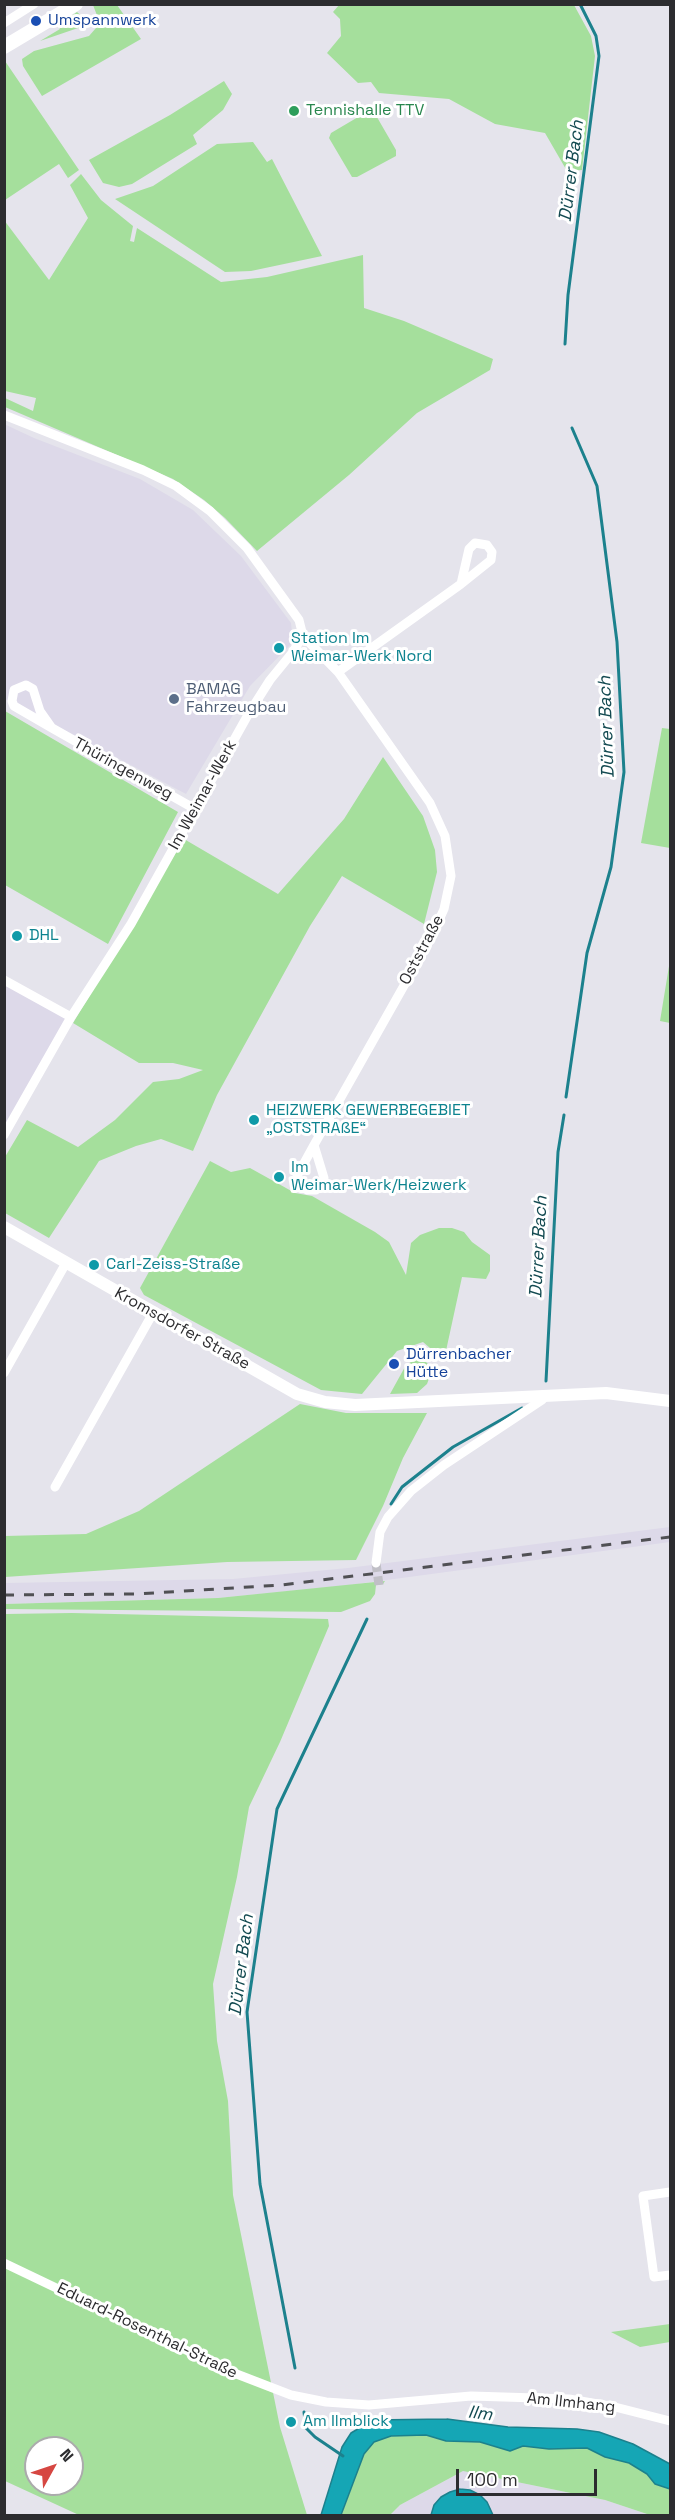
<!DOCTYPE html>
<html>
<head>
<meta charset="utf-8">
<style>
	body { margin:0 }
	#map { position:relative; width:675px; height:2520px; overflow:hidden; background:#e5e4ec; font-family:"Space Grotesk",sans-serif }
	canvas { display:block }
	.frame { position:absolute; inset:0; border:6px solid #2c2c2f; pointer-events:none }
	.north { position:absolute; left:24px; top:2436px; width:60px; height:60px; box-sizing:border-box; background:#fff; border:2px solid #ababac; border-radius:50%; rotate:50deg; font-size:16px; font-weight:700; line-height:24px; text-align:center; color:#2c2c2f }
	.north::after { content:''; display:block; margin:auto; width:21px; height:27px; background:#d64742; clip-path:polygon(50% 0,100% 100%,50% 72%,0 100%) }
	.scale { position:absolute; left:456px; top:2469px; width:141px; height:27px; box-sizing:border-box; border:3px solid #2c2c2f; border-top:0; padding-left:8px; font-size:18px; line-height:21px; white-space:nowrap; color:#2c2c2f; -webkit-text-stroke:4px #fff; paint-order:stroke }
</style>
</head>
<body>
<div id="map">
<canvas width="675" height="2520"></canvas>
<div class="frame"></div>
<div class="north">N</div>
<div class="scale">100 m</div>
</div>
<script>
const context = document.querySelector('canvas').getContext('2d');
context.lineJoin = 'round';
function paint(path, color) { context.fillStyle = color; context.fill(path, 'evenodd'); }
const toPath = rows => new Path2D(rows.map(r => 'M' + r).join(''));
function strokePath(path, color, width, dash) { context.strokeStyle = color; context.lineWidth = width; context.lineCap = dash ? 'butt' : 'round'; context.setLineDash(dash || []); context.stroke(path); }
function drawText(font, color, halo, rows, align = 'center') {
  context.font = font + ' "Space Grotesk",sans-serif'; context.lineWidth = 6; context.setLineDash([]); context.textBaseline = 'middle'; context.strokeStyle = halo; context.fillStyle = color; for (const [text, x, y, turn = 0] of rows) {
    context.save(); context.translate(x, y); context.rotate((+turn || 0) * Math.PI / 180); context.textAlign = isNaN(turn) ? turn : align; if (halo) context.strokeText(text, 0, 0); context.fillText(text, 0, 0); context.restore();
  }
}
paint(toPath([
	[4,424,34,438,140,479,193,510,241,556,291,623,293,642,250,686,186,794,5,699],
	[5,980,71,1017,5,1135],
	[670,1527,670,1542,342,1586,218,1598,5,1604,5,1583,233,1579,348,1568],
	[463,2471,605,2500,650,2515,390,2516,400,2505]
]), '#ddd9e9');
paint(toPath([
	[93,5,117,5,141,39,42,96,23,66,22,59,34,51,89,36,96,28,98,18],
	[339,5,574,5,591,36,595,56,582,170,567,171,545,133,495,124,449,99,379,93,371,82,358,83,327,53,341,36,340,19,333,12],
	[77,12,85,19,81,27,40,41,60,29,58,25],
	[5,61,79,170,68,178,59,164,5,200],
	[224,81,232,94,223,110,193,135,197,144,132,184,119,187,103,183,89,160,170,115],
	[370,110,374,112,396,150,396,156,357,177,352,177,329,138,331,133],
	[253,142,267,162,272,159,322,256,251,271,225,272,115,199,153,186,217,144],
	[81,174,101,200,133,226,130,241,134,242,137,228,221,282,267,277,363,255,364,308,404,321,493,359,490,370,417,413,349,475,257,551,225,518,204,500,173,479,5,407,5,398,33,411,36,398,5,391,4,220,49,280,88,218,70,185],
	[5,711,178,812,108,944,5,885],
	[662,728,670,729,670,848,641,843],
	[383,757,423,816,435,850,437,872,424,924,342,876,310,926,217,1095,193,1151,161,1139,136,1146,99,1161,49,1238,5,1213,5,1157,27,1120,78,1147,115,1120,153,1082,179,1079,203,1070,173,1063,139,1063,73,1023,184,839,278,894,344,819],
	[670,960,670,1023,660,1021],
	[210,1161,231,1172,250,1168,295,1193,312,1196,375,1232,389,1242,406,1275,411,1243,420,1235,439,1228,452,1228,464,1232,472,1242,490,1255,490,1271,486,1279,462,1277,444,1360,423,1342,397,1351,362,1394,321,1390,144,1295,140,1288],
	[416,1359,423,1359,430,1366,431,1373,427,1384,417,1393,390,1394,406,1365],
	[300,1404,346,1413,427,1413,403,1458,383,1506,356,1560,227,1562,5,1577,5,1536,86,1534,139,1511],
	[385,1581,383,1584,376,1585,375,1594,370,1601,341,1612,5,1609,5,1604,218,1598],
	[72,1613,328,1619,329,1626,280,1742,249,1807,237,1877,213,1984,217,2041,228,2101,233,2195,280,2427,307,2515,79,2515,5,2481,5,1614],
	[36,2448,72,2448,72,2484,36,2484],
	[670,2324,670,2342,640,2347,611,2332],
	[426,2435,446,2441,480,2442,510,2451,523,2446,549,2449,587,2448,605,2457,629,2463,647,2474,655,2484,670,2489,670,2515,650,2515,605,2500,463,2471,400,2505,390,2515,341,2516,364,2454,374,2442,391,2436]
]), '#a5df9c');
const water = toPath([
	[447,2419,508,2427,577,2429,599,2432,633,2444,670,2464,670,2489,655,2484,647,2474,629,2463,605,2457,587,2448,549,2449,523,2446,510,2451,480,2442,446,2441,426,2435,391,2436,374,2442,364,2454,341,2515,321,2515,342,2447,351,2433,373,2420,447,2419],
	[460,2489,470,2490,480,2495,487,2502,493,2515,431,2515,434,2505,441,2497,450,2492,460,2489]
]);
paint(water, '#15a6b5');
strokePath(water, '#1c818d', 1.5);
strokePath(toPath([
	[565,344,568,295,599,56,596,36,580,4],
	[566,1097,587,953,611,867,624,772,617,642,597,486,572,428],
	[546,1381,558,1152,564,1115],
	[391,1504,402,1487,453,1447,522,1408],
	[295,2368,260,2184,247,2012,277,1809,367,1619],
	[304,2412,306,2428,315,2437,343,2456]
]), '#1c818d', 3);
strokePath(toPath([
	[376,1563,379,1585]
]), '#c0bfc6', 9, [9, 4.5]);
strokePath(toPath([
	[4,23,34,4],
	[4,415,143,470,176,486,210,511,247,548,299,620,303,636,292,653,270,680,249,713,131,924,71,1017,4,1135],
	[303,636,338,672,430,803,445,836,451,876,444,909,432,936,314,1145,297,1176,302,1187,307,1190,316,1190,321,1186,324,1178,314,1145],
	[338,672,461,584,469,549,475,543,487,545,492,552,491,560,461,584],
	[52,728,40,711,33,689,26,685,14,690,12,701,14,706,52,728,195,809],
	[4,980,71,1017],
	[4,1373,66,1263],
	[55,1487,153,1313],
	[376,1563,380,1532,388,1517,411,1491,444,1465,542,1400,545,1396],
	[670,2192,643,2196,654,2277,670,2275],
	[4,2263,234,2373,291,2395,326,2402,369,2405,471,2396,569,2399,615,2407,670,2421]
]), '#fff', 9);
strokePath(toPath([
	[4,1227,297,1394,325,1402,355,1405,606,1393,670,1401]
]), '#fff', 12);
strokePath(toPath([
	[4,47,76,4]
]), '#fff', 14);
strokePath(toPath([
	[4,1595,137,1594,281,1585,670,1537]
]), '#505054', 3, [10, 10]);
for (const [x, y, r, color] of [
	[36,21,6,"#1a4fb4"],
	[294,111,6,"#2e9e5b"],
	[279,648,6,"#0f9aa8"],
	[174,699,6,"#5c6f8a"],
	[17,936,6,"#0f9aa8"],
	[254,1120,6,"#0f9aa8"],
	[279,1177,6,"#0f9aa8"],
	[94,1265,6,"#0f9aa8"],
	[394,1364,6,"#1a4fb4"],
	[291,2422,6,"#0f9aa8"]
]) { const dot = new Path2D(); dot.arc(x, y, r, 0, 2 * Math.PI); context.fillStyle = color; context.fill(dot); strokePath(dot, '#fff', 2); }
drawText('16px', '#164399', '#fff', [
	["Umspannwerk",48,21],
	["Dürrenbacher",406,1355],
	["Hütte",406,1373]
], 'left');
drawText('16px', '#27864d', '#fff', [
	["Tennishalle TTV",306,111]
], 'left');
drawText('16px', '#0d838f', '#fff', [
	["Station Im",291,639],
	["Weimar-Werk Nord",291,657],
	["DHL",29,936],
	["HEIZWERK GEWERBEGEBIET",266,1111],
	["„OSTSTRAßE“",266,1129],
	["Im",291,1168],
	["Weimar-Werk/Heizwerk",291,1186],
	["Carl-Zeiss-Straße",106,1265],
	["Am Ilmblick",303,2422]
], 'left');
drawText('16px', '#4e5e75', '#fff', [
	["BAMAG",186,690],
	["Fahrzeugbau",186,708]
], 'left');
drawText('16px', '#2c2c2f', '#fff', [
	["Thüringenweg",123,769,29],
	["Im Weimar-Werk",203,795,-61],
	["Oststraße",422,950,-62],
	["Kromsdorfer Straße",182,1329,29],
	["Eduard-Rosenthal-Straße",147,2331,26],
	["Am Ilmhang",571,2403,6]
]);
drawText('italic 18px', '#134a51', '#fff', [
	["Dürrer Bach",572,171,-83],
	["Dürrer Bach",607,727,-92],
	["Dürrer Bach",539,1247,-87],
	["Dürrer Bach",242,1965,-83],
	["Ilm",480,2414,8]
]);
</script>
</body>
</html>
